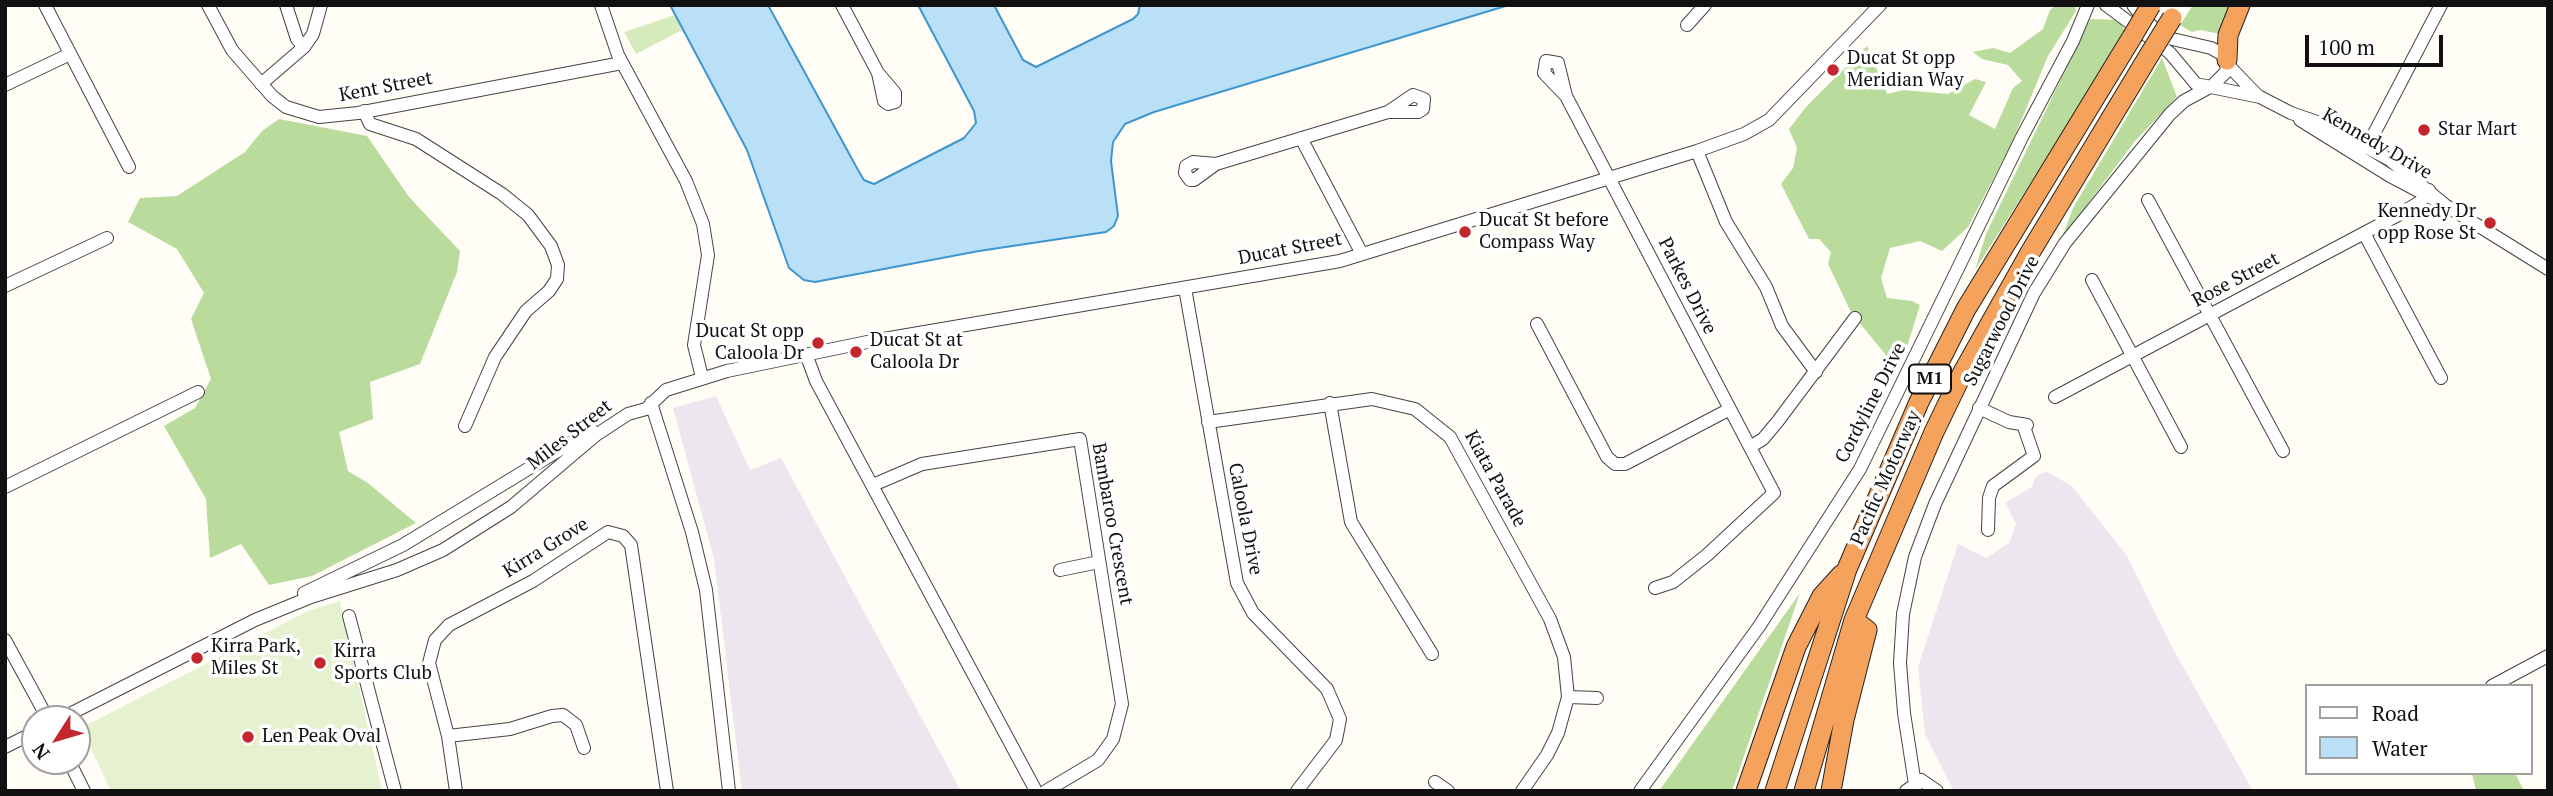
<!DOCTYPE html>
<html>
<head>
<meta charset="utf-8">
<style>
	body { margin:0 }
	#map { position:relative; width:2553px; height:796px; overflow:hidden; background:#fffdf5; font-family:"PT Serif",serif }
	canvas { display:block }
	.frame { position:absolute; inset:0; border:7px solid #111; pointer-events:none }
	.legend { position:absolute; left:2305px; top:684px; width:228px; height:91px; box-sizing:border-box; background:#fff; border:2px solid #a0a0a0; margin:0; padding:9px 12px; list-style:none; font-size:21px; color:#111 }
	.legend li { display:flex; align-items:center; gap:14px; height:35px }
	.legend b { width:35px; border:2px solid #a0a0a0 }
	.north { position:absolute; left:21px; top:705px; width:70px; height:70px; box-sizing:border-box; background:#fff; border:2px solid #a0a0a0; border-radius:50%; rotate:233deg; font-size:19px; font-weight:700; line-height:28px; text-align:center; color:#111 }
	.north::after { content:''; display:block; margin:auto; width:24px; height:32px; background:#c4262e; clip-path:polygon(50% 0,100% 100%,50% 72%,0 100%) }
	.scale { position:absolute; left:2305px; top:35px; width:138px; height:32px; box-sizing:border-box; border:4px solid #111; border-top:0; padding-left:9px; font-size:21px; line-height:24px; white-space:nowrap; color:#111; -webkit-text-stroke:5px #fff; paint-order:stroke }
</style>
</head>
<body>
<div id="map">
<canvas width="2553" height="796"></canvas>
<div class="frame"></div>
<ul class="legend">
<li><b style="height:9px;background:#fff"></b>Road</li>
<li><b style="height:19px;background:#b9e0f7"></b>Water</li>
</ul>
<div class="north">N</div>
<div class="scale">100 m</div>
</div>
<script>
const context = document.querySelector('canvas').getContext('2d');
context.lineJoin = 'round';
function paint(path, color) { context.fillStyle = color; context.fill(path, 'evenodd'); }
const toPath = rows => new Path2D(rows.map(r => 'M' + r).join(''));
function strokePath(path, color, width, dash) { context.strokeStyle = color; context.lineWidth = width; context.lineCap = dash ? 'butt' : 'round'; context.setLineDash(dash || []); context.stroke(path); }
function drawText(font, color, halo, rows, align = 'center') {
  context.font = font + ' "PT Serif",serif'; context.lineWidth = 7; context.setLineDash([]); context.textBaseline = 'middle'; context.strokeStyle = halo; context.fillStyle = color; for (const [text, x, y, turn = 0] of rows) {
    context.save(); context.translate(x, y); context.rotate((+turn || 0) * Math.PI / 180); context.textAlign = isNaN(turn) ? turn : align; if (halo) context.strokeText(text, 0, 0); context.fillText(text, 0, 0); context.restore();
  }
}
paint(toPath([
	[716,396,750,470,781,458,961,791,742,791,714,559,673,408],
	[2046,471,2072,486,2127,556,2171,645,2253,791,1954,791,1925,735,1918,667,1958,544,1986,558,2009,543,2016,524,2005,503,2032,487,2036,476]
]), '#eee6ef');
paint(toPath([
	[675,15,682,30,636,54,624,32]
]), '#d5ebbd');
paint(toPath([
	[2056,5,2075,5,2076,11,2048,56,2011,145,1968,227,1942,251,1920,241,1890,248,1881,278,1887,298,1912,301,1920,305,1906,350,1889,359,1851,312,1828,264,1831,252,1819,239,1809,239,1781,184,1793,168,1797,148,1789,129,1806,107,1867,46,1887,94,1903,90,1948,94,1975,79,1986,82,1969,115,1995,129,2013,88,2022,81,2008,65,1982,59,1973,52,1993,48,2010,53,2043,29,2050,10],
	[2193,5,2232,5,2221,34,2200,30,2192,32,2180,25],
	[2090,19,2119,20,2126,33,1975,270,1986,234],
	[2162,58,2177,97,2135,141,2062,238,2073,208],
	[279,119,367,136,409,197,460,251,457,272,420,364,370,382,373,419,339,432,348,471,368,483,416,523,312,576,269,585,241,544,210,558,206,499,164,426,195,408,211,379,191,319,204,293,177,249,128,222,140,198,177,196,245,152,262,131],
	[1800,593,1732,791,1659,791],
	[2472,773,2515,773,2524,791,2476,791]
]), '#b9dc9c');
paint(toPath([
	[340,601,382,791,111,791,81,728,308,611]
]), '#e6f2cf');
const water = toPath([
	[670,5,768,5,858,170,864,180,874,184,964,138,976,123,974,111,918,5,994,5,1023,60,1036,67,1133,19,1138,14,1140,5,1509,5,1154,112,1125,124,1113,142,1111,161,1118,216,1114,226,1106,232,979,251,815,282,804,280,789,268,747,150,670,5]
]);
paint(water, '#b9e0f7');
strokePath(water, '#3f96cf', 2);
const minor = toPath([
	[45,5,129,167],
	[208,5,232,50,272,96,286,107,319,117,358,113,622,63],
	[286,5,297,39,304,47],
	[601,5,618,55,686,181,703,224,708,255,694,345,702,377],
	[842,5,878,73,895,93,895,102,888,104,884,101,878,73],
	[2106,5,2170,53,2196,84,2260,97,2291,113,2323,124,2390,160,2445,205],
	[2133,5,2145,21,2168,38,2211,48,2222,54,2227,64,2226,72,2211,87],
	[1687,25,1705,5],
	[2227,64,2257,95],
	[261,84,304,47,313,34,321,5],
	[5,85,70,54],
	[1566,96,1558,63,1546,61,1544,73,1566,96,1774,493,1707,555,1673,582,1655,588],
	[364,111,370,124,416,139,502,194,528,215,551,246,558,265,557,279,549,291,526,311,495,357,465,426],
	[2300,120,2390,176,2445,205,2548,269],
	[1301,138,1362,254],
	[2360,149,2367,147,2441,5],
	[1697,151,1726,222,1766,287,1782,326,1816,372],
	[1216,164,1194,180,1190,180,1185,173,1186,166,1193,162,1216,164,1388,112,1413,95,1424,99,1423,109,1418,112,1388,112],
	[2148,200,2283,451],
	[2364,233,2441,378],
	[2092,280,2181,447],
	[5,286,107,238],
	[1185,288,1237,583,1253,613,1327,689,1340,719,1336,740,1297,791],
	[1537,324,1607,457,1615,464,1625,464,1730,409],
	[806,354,816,381,1036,791],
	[2055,397,2400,214,2420,202,2429,190],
	[651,403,692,532,706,590,729,791],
	[1330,403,1351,522,1432,654],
	[1979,408,2009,422,2027,425],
	[1208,422,1372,399,1415,409,1450,437,1550,619,1564,657,1568,697,1558,733,1547,755,1522,791],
	[1750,447,1763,439,1778,421,1855,318],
	[873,485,922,464,1080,439,1122,704,1113,739,1098,760,1046,791],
	[5,487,198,392],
	[1988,530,1989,498,1993,486,2034,456,2023,424],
	[1060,570,1099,562],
	[304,593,403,545,592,430],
	[349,616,395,791],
	[5,640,48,719],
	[2492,686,2548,656],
	[1568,697,1597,698],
	[60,719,255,620,311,597,397,570,443,550,511,507,596,435,628,414,646,409,666,390,727,371,872,341,1340,261,1697,151,1744,134,1769,120,1880,5],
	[448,736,510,729,552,716,563,715,576,725,584,748],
	[5,747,35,732],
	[69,761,84,791],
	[1435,782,1448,791],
	[456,791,448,736,429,663,435,640,449,625,533,581,608,532,623,536,631,545,667,791],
	[1640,791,1760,625,1860,469,2022,137,2073,41,2088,5],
	[1906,791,1921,780,1937,791],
	[1916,791,1904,713,1900,663,1903,614,1915,557,1935,504,2034,293,2065,243,2170,114,2184,101,2208,88]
]);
const highway = toPath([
	[2227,60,2228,35,2240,5],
	[1746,791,1796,647,1822,596,1841,575],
	[1775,791,1847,569,1919,402,1966,309,2132,37],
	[1804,791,1854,620,1934,432,1962,374,2031,251,2151,52],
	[1831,791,1844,720,1867,630,1854,620]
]);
strokePath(minor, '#444', 14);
strokePath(highway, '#222', 21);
strokePath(minor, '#fff', 12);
strokePath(highway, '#f5a25d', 19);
const highwayBridge = toPath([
	[2132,37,2151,5],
	[2151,52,2172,18]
]);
strokePath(highwayBridge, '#222', 21, []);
strokePath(highwayBridge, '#f5a25d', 19);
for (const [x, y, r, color] of [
	[1833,70,7,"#c4262e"],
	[2424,130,7,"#c4262e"],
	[2490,223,7,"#c4262e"],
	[1465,232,7,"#c4262e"],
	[818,343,7,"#c4262e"],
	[856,352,7,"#c4262e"],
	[197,658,7,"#c4262e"],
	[320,663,7,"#c4262e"],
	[248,737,7,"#c4262e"]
]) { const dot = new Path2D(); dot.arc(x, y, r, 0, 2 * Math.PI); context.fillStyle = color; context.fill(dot); strokePath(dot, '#fff', 2.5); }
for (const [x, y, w] of [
	[1930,379,42]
]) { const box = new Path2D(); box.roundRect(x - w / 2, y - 14.5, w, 29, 5); context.fillStyle = '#fff'; context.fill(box); strokePath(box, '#111', 2); }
drawText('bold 18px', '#111', null, [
	["M1",1930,379]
]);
drawText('19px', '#111', '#fff', [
	["Ducat St opp",1847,59],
	["Meridian Way",1847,81],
	["Star Mart",2438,130],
	["Kennedy Dr",2476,212,"right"],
	["opp Rose St",2476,234,"right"],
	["Ducat St before",1479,221],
	["Compass Way",1479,243],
	["Ducat St opp",804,332,"right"],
	["Caloola Dr",804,354,"right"],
	["Ducat St at",870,341],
	["Caloola Dr",870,363],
	["Kirra Park,",211,647],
	["Miles St",211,669],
	["Kirra",334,652],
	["Sports Club",334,674],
	["Len Peak Oval",262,737]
], 'left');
drawText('19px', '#111', '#fff', [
	["Kent Street",386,87,-11],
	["Kennedy Drive",2377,144,30],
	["Ducat Street",1290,249,-11],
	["Rose Street",2236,280,-28],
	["Parkes Drive",1687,286,63],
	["Sugarwood Drive",2002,321,-63],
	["Cordyline Drive",1871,403,-63],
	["Miles Street",570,435,-38],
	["Pacific Motorway",1886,478,-66],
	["Kiata Parade",1495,479,61],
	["Caloola Drive",1245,519,79],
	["Bambaroo Crescent",1112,524,80],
	["Kirra Grove",546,548,-32]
]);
</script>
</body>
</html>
